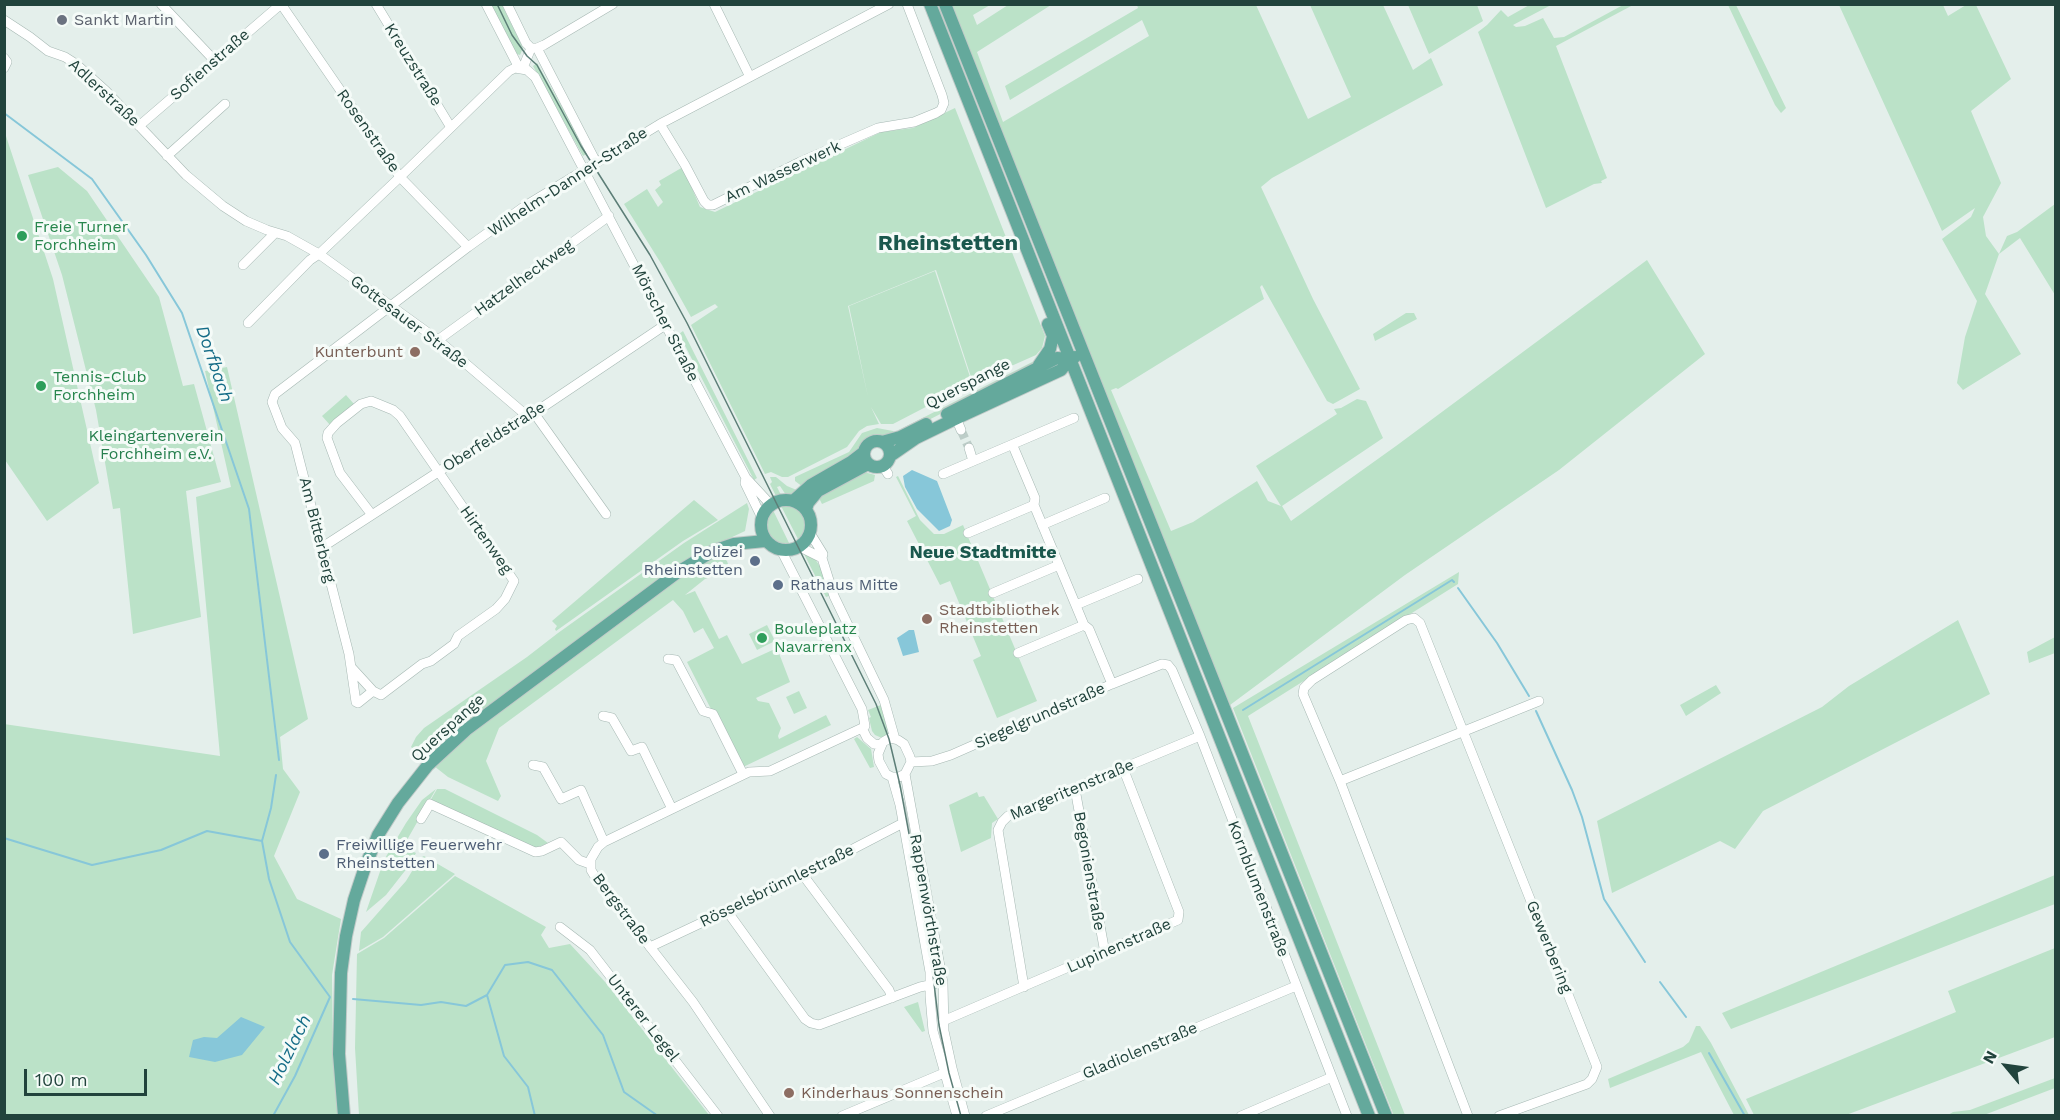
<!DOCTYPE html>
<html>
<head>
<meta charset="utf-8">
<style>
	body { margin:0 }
	#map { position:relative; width:2060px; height:1120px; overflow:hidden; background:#e4efeb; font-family:"Work Sans",sans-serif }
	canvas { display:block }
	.frame { position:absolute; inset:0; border:6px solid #21433c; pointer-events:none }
	.north { position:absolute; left:1976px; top:1036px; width:60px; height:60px; -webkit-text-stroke:4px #f5fbf8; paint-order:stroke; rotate:299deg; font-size:16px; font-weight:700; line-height:24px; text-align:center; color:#21433c }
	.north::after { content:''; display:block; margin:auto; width:21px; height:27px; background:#21433c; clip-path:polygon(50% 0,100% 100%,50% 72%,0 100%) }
	.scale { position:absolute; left:24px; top:1069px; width:123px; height:27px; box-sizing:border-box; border:3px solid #21433c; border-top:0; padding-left:8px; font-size:18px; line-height:21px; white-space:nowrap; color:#21433c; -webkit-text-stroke:4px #f5fbf8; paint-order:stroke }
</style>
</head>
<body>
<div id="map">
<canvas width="2060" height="1120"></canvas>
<div class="frame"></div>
<div class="north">N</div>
<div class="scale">100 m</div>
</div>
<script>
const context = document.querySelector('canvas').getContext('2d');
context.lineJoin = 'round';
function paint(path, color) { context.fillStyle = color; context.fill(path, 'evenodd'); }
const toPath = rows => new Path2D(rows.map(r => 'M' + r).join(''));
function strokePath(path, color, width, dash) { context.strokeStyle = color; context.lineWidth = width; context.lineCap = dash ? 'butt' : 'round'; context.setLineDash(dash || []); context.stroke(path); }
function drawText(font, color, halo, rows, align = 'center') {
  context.font = font + ' "Work Sans",sans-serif'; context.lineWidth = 6; context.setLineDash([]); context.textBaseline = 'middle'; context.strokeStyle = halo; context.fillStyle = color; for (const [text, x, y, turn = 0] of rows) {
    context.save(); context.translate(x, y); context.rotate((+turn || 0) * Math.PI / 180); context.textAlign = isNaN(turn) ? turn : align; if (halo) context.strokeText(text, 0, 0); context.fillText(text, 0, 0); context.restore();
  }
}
paint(toPath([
	[1531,4,1551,5,1513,25,1516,27,1525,26,1543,18,1554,38,1564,37,1623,5,1633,5,1556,46,1607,178,1601,181,1602,183,1594,184,1546,208,1478,32,1487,25,1501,10,1508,17],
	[489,5,502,5,523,48,520,55,517,54],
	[949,5,990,5,973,15,977,25,1008,5,1051,5,977,52,1003,122,1149,36,1142,20,1010,100,1005,86,1138,8,1137,5,1256,5,1308,119,1351,97,1310,5,1383,5,1413,70,1431,58,1443,85,1272,178,1261,187,1313,299,1360,389,1333,404,1327,401,1262,285,1260,287,1264,299,1118,389,1116,388,1111,390,1171,531,1193,522,1257,481,1268,501,1281,506,1256,466,1337,414,1334,409,1341,408,1357,399,1366,401,1383,438,1282,506,1291,521,1396,446,1647,260,1705,354,1559,470,1405,575,1230,705],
	[1408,5,1477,5,1483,21,1429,54],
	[1728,5,1736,5,1786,108,1781,113,1775,105],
	[1839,5,1943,5,1948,16,1966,5,1976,5,2011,79,1971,111,2001,183,1983,217,1986,236,1999,254,2007,236,2017,232,2055,204,2055,295,2020,238,1999,254,1985,294,2021,354,1963,390,1957,383,1965,337,1977,301,1942,239,1971,217,1975,208,1942,231],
	[537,63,588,153,583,156,533,66],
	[955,108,1045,336,1042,348,1036,355,973,383,936,270,848,306,868,397,849,306,935,271,972,383,893,424,881,424,871,407,879,424,867,426,859,431,847,447,788,477,782,477,771,472,765,474,691,325,718,307,715,304,691,317,662,265,624,204,647,189,658,207,663,202,655,190,661,185,659,181,683,167,700,207,715,212,881,132,913,128],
	[5,133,53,279,99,483,47,521,5,460],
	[58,167,87,191,159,297,183,386,194,384,221,482,186,491,201,617,133,634,120,508,113,509,96,410,62,275,28,175],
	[1406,313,1414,313,1417,319,1375,341,1373,334],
	[683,331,757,478,754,480,679,334],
	[1038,359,1019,374,901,434,899,430],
	[227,367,308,719,280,737,283,769,300,792,274,856,297,899,341,919,332,975,333,1053,338,1115,5,1115,4,724,220,756,196,497,231,487,205,371],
	[346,395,354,404,330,425,322,416],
	[877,428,893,431,897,436,874,435,869,436,862,441,857,452,803,487,795,481,795,477,849,452,862,433],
	[864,472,875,475,874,481,822,504,819,498],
	[898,476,920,520,934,534,944,534,963,525,1037,701,997,718,973,660,981,656,950,581,940,585,907,521,916,516,896,477],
	[770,477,776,477,787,486,799,491,791,495,786,495,780,486,777,487,781,495,776,496,770,484,772,482],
	[694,500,718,520,683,541,556,631,555,629,557,626,552,621],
	[747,503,749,509,745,531,709,548,463,726,425,759,411,747,416,737,424,728,527,657,558,633,684,543],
	[784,503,798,508,806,520,805,530,799,541,780,504],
	[772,508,790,545,785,546,774,542,766,532,764,520],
	[719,554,727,561,730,570,705,579,685,595,695,591,719,639,727,635,742,664,777,648,790,682,756,698,758,701,769,703,781,728,778,736,779,739,826,715,831,725,741,768,687,662,714,648,703,628,694,633,683,611,673,600,499,728,486,761,501,796,498,801,448,777,434,766,455,744,687,571],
	[804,554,815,559,823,571,829,596,826,597],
	[1459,572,1458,584,1248,716,1405,1115,1394,1116,1233,708],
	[1958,620,1990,694,1763,811,1735,849,1720,841,1612,893,1597,821,1822,707,1849,686],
	[767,625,775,641,757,650,749,634],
	[2055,637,2055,653,2029,663,2027,652],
	[1716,685,1721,693,1686,716,1680,705],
	[799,691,807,708,794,714,786,697],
	[881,705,888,730,887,735,882,738,875,735,872,731,869,718,871,717,868,710],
	[857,737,871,749,874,767,870,768,854,739],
	[436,789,403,847,416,853,408,867,386,895,366,912,384,860,406,823,422,800],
	[437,789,445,789,537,835,548,843,536,848,430,801],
	[977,792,979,797,984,796,998,819,992,823,991,838,961,852,949,805],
	[424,856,455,874,383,937,359,951,361,932,406,881,420,858],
	[2055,875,2055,904,1731,1029,1722,1013],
	[455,876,546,927,541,935,549,948,570,944,606,983,709,1115,359,1115,355,1048,357,954,384,938],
	[2055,948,2055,1037,1846,1115,1754,1115,1746,1099,1956,1012,1948,991],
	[918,1002,925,1031,922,1032,904,1007],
	[1696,1026,1700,1026,1711,1043,1749,1115,1734,1115,1701,1052,1610,1088,1608,1079,1683,1047,1689,1042],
	[2055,1078,2055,1088,1984,1115,1948,1115,1953,1112,1970,1110]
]), '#bbe2c8');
paint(toPath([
	[912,470,937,481,952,520,950,526,939,531,917,509,905,487,903,476],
	[909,630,914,630,919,652,903,656,897,638],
	[241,1017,265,1027,242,1055,215,1062,189,1057,193,1040,204,1037,217,1038]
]), '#87c7d9');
strokePath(toPath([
	[4,113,92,179,146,255,182,313,249,509,279,760],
	[1458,588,1497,643,1529,696],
	[1243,710,1452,580,1454,582],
	[1536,711,1572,790,1582,817,1604,899,1645,962],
	[4,838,92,865,161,850,207,831,262,841],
	[1660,982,1686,1017],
	[487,995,504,1056,528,1087,535,1116],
	[353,999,421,1005,441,1002,466,1006,487,995,505,965,528,962,552,970,603,1035,624,1092,658,1116],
	[1709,1053,1745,1116],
	[273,1116,295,1076,330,997,290,942,269,879,262,841,271,808,276,775]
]), '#87c7d9', 2);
strokePath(toPath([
	[961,430,969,448]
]), '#bdcdc8', 9, [9, 4.5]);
const minor = toPath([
	[161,4,214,60],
	[281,4,400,177,468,247],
	[376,4,450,126],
	[486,4,519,68],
	[507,4,526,43,531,48],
	[714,4,750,77],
	[4,20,30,37,48,51,65,57,76,64,106,91,186,175,223,206,246,221,267,230,287,236,319,254,438,340,526,415],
	[531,48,537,48,544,45,613,4],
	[537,48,596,162],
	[4,58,7,62,4,68],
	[523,68,531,48],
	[660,124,685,165,704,201,708,205,713,205,800,162,878,128,914,122,936,113,941,110,944,103,942,95,907,4],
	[139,126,281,4],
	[167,156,225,104],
	[243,265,275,233],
	[248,323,310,260,319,254,400,177,509,71,515,68,527,70,535,77,746,478,771,505],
	[438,340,609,216],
	[534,413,606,514],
	[954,413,961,430],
	[1009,446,1013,446,1035,498,1034,505,1084,625,1089,629,1112,684],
	[969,448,973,461],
	[883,466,888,474],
	[943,474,1074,418],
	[746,478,745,483,762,518],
	[1042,525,1105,498],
	[810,533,823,554,822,558,834,596,884,700,895,739],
	[968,533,1034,505],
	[800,547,822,558],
	[321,548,526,415,534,413,665,325],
	[781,550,862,709,865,726,862,728,867,738,874,744,881,745],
	[993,593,1059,565],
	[1076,605,1138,579],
	[1018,653,1084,625],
	[668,659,676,660,703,711,713,714,743,774],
	[351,667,373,691,381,695,422,664,431,661,454,644,458,636,496,609,505,599,514,581,400,416,393,410,371,401,361,404,337,423,328,433,327,438,340,473,372,515],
	[373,691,358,703,356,702,349,654,295,443,282,428,272,402,275,394,468,247,525,206,660,124,889,4],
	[603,716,612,718,631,751,642,747,672,809],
	[890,738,898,740,904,744,910,757,911,762,905,774,899,777,892,777,886,774,879,761,878,754,883,742,890,738],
	[911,762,932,761,951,755,1112,684,1162,664,1168,665,1172,670,1200,736,1347,1116],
	[533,765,543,767,561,799,581,790,604,842],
	[905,774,943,983,944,1031,952,1068,965,1116],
	[892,777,900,805,930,972,930,996,933,1031,957,1116],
	[1340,781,1539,701],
	[1075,789,1105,953],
	[421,819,430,804,535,852,542,851,561,842,579,860,590,864],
	[803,875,889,990,892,998],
	[727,911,805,1019,811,1023,819,1025,920,987,934,984],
	[560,927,590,950,718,1116],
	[650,947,803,875,903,823],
	[1024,987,998,830,1002,822,1008,816,1200,736],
	[943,1021,1178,920,1179,912,1123,768],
	[770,1116,693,1002,594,875,591,870,591,859,598,847,604,842,672,809,749,772,770,771,862,728],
	[842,1116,944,1073],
	[986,1116,1296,986],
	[1241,1116,1332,1077],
	[1468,1116,1340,781,1303,694,1304,688,1312,680,1406,620,1414,618,1420,623,1597,1067,1592,1079,1587,1084,1499,1116]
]);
const major = toPath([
	[930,4,1369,1116],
	[945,4,1386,1116],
	[1039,365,1050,349,1053,336,1048,324],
	[947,414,1057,358,1070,359],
	'864 454a13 13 0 1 1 26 0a13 13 0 1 1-26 0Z',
	[882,442,900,437,926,424],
	[890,456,916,438,957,418,1061,370,1070,359,1075,357],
	'761 525a25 25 0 1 1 50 0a25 25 0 1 1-50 0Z',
	[793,501,811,485,851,462,864,452],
	[806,509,808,503,818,491,868,464],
	[344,1116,339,1054,340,1014,341,973,346,936,354,900,365,867,378,835,398,803,428,765,466,730,678,572,713,551,734,544,765,541]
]);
strokePath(minor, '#a6b8b3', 10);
strokePath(major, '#c1cac8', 14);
strokePath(minor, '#fff', 9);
strokePath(major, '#64a99c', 12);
strokePath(toPath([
	[497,4,512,35,527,56,537,65,581,146,650,255,687,323,876,704,889,739,900,785,929,942,939,1025,949,1073,961,1116]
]), '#5c7e77', 1.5);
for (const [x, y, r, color] of [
	[62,20,6,"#6b7280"],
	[22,236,6,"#2e9e5b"],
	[415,352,6,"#8d6e63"],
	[41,386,6,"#2e9e5b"],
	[755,561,6,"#5c6f8a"],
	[778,585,6,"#5c6f8a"],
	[927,619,6,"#8d6e63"],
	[762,638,6,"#2e9e5b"],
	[324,854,6,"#5c6f8a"],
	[789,1093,6,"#8d6e63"]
]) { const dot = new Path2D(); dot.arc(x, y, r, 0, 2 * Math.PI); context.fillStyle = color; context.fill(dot); strokePath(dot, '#f5fbf8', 2); }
drawText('16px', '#5b616d', '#f5fbf8', [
	["Sankt Martin",74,20]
], 'left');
drawText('16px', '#21433c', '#f5fbf8', [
	["Sofienstraße",210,65,-41],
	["Kreuzstraße",413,65,58],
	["Adlerstraße",104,93,43],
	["Rosenstraße",368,131,55],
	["Am Wasserwerk",783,172,-25],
	["Wilhelm-Danner-Straße",568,182,-33],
	["Hatzelheckweg",524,278,-36],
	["Gottesauer Straße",409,322,37],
	["Mörscher Straße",665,323,63],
	["Querspange",968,384,-27],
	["Oberfeldstraße",494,437,-32],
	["Am Bitterberg",317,530,76],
	["Hirtenweg",486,540,55],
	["Siegelgrundstraße",1040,716,-24],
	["Querspange",448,728,-42],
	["Margeritenstraße",1072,790,-23],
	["Begonienstraße",1089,871,80],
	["Rösselsbrünnlestraße",777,886,-26],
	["Kornblumenstraße",1258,889,69],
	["Bergstraße",621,909,53],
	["Rappenwörthstraße",928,910,80],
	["Lupinenstraße",1119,946,-24],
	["Gewerbering",1549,947,68],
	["Unterer Legel",643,1018,52],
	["Gladiolenstraße",1140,1051,-23]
]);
drawText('16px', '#27864d', '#f5fbf8', [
	["Freie Turner",34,227],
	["Forchheim",34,245],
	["Tennis-Club",53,377],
	["Forchheim",53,395],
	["Bouleplatz",774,629],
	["Navarrenx",774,647]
], 'left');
drawText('16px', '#785e54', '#f5fbf8', [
	["Kunterbunt",403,352,"right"],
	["Stadtbibliothek",939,610],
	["Rheinstetten",939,628],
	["Kinderhaus Sonnenschein",801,1093]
], 'left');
drawText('16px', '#267f4e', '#f5fbf8', [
	["Kleingartenverein",156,436],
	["Forchheim e.V.",156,454]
]);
drawText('16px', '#4e5e75', '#f5fbf8', [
	["Polizei",743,552,"right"],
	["Rheinstetten",743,570,"right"],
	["Rathaus Mitte",790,585],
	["Freiwillige Feuerwehr",336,845],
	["Rheinstetten",336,863]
], 'left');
drawText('italic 18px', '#146c87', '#f5fbf8', [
	["Dorfbach",214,364,71],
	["Holzlach",290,1050,-64]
]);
drawText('bold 18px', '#1a584d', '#f5fbf8', [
	["Neue Stadtmitte",983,553]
]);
drawText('bold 22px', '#1a584d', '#f5fbf8', [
	["Rheinstetten",948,244]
]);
</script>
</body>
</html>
